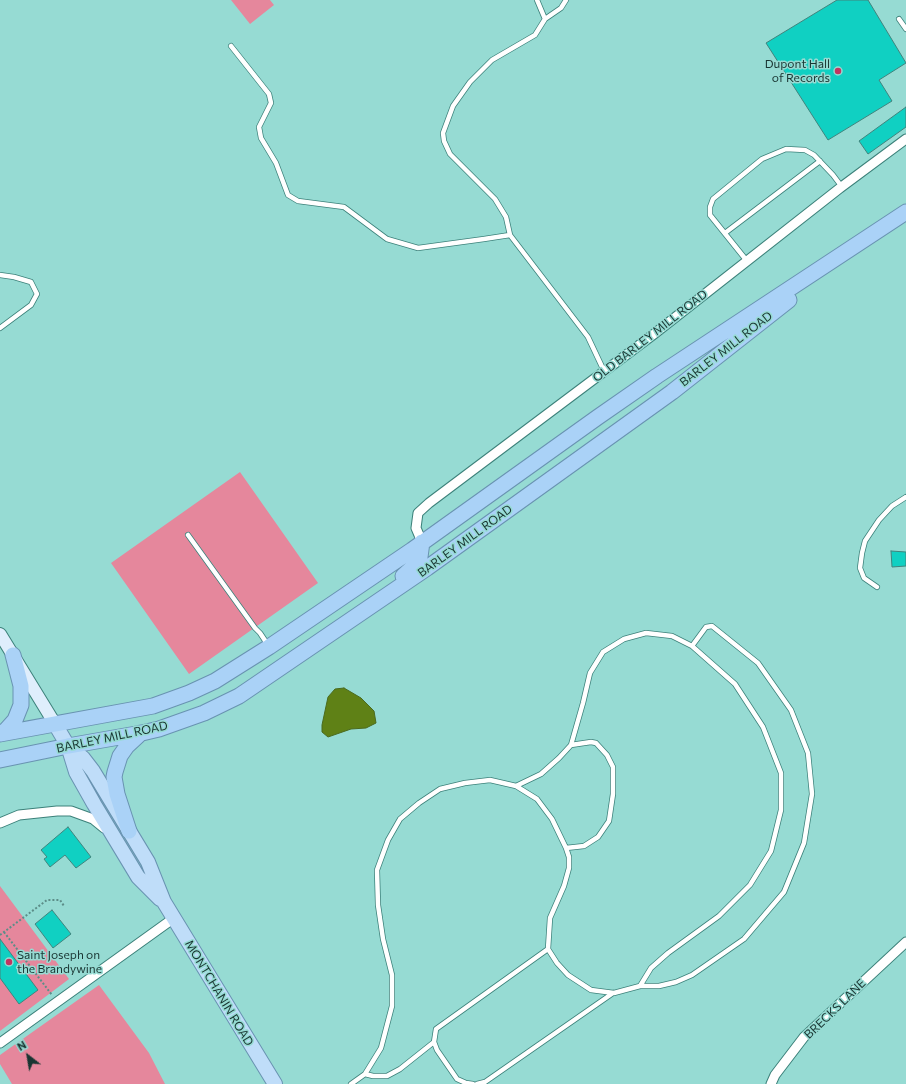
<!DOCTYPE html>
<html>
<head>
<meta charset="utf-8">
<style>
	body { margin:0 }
	#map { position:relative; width:906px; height:1084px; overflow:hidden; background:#96dbd3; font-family:Commissioner,sans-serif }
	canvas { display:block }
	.north { position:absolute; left:8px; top:1036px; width:40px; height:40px; -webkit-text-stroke:3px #96dbd3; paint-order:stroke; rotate:329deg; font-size:11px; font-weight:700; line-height:16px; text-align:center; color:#193532 }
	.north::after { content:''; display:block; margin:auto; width:14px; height:18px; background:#193532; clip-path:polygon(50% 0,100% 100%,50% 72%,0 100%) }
</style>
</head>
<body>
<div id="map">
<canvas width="906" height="1084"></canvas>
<div class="north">N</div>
</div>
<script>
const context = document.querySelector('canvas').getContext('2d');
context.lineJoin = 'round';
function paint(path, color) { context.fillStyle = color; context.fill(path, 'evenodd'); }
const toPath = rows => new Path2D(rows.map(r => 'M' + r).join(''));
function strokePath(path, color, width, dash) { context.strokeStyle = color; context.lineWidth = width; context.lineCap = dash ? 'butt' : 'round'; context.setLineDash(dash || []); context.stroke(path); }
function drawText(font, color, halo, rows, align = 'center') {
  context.font = font + ' Commissioner,sans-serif'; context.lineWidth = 3; context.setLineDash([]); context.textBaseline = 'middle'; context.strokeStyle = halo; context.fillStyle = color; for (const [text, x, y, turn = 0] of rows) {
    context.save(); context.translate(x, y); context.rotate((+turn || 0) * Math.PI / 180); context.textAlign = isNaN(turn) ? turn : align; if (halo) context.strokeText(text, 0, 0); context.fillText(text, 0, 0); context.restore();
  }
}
paint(toPath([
	[231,0,270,0,274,5,250,24],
	[240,472,318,583,189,674,111,563],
	[0,886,69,979,0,1031],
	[99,985,149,1053,165,1084,12,1084,0,1064,0,1055]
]), '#e5879c');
const water = toPath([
	[344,688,361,698,374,711,376,723,366,728,351,729,328,737,322,732,322,725,328,697,335,689,344,688]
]);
paint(water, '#5f8116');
strokePath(water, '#4a6a1e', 1);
const building = toPath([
	[837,0,868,0,906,63,879,80,892,101,828,140,766,43,837,0],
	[906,107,906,127,868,154,859,141,906,107],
	[891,551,906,552,906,566,892,567,891,551],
	[68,827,91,857,76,868,65,855,50,867,44,859,47,857,41,850,68,827],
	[52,910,71,934,53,948,35,924,52,910],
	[0,939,38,990,19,1004,0,978,0,939]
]);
paint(building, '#10d0c2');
strokePath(building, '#40847d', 1);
const service = toPath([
	[537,0,545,19],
	[899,19,906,29],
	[231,46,269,94,271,103,259,127,261,138,276,163,288,195,298,201,344,207,387,239,418,248,484,239,510,235,588,337,604,371],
	[725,233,820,161],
	[510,235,506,217,495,199,450,154,444,141,443,133,453,106,470,82,492,60,535,35,545,19,561,8,566,0],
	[747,261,710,215,710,207,713,199,762,159,786,149,805,150,814,155,833,175,842,187],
	[0,275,14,277,31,282,37,294,31,305,0,328],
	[188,535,255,628,260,633,268,645],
	[877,587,864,578,860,568,862,553,865,541,879,520,892,506,906,497],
	[571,745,583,703,590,673,603,652,624,639,646,633,672,636,692,646,735,684,763,727,781,773,781,810,771,851,750,885,719,916,668,953,651,968,640,986],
	[566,848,569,857,569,868,564,886,550,918,548,949,557,963,568,975,591,990,614,993,640,986,659,986,676,982,692,975,744,939,784,892,804,843,812,794,808,753,791,710,758,663,712,626,706,627,692,646],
	[365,1074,373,1076,387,1076,400,1069,434,1042],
	[351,1084,365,1074,381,1048,392,1006,392,975,383,939,378,905,377,870,388,840,400,819,419,803,440,789,465,783,490,780,516,786,537,799,552,819,566,848,584,846,598,837,609,821,613,794,613,767,607,755,596,743,591,742,571,745,559,758,541,774,516,786],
	[473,1084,466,1083,457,1079,437,1050,434,1042,436,1029,548,949],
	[477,1084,485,1082,613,993]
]);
const minor = toPath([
	[422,542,416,528,418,513,429,503,654,334,840,188,906,139],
	[0,823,19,815,57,811,71,811,93,819,104,828],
	[0,1043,174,918],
	[771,1084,775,1075,804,1037,906,942]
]);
const secondary = toPath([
	[0,634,55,724]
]);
const primary = toPath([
	[55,724,68,746,76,772,94,804,138,877,160,899],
	[68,746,83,758,93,771,148,862,164,902,275,1084]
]);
const trunk = toPath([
	[403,576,414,566,420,557,422,542],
	[0,734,153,706,189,693,215,681,269,647,412,550,598,417,657,376,906,212],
	[0,734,6,730,15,720,21,705,21,686,13,655],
	[0,760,68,746,142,733,159,729,204,713,239,696,427,568,672,392,789,300],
	[129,831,117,794,114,777,115,772,120,756,127,746,141,733]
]);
strokePath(service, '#3c817a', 6);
strokePath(minor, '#3c817a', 11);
strokePath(secondary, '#3c817a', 14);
strokePath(primary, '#6993b1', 16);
strokePath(trunk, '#6993b1', 17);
strokePath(toPath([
	[4,932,52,995],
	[0,935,47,900,60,900,64,906]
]), '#5c8d88', 2, [2, 2]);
strokePath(service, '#fff', 4.5);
strokePath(minor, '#fff', 9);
strokePath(secondary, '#dfeefc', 12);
strokePath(primary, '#bfddf9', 14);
strokePath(trunk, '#aad2f7', 15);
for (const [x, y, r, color] of [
	[838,71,4,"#c23461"],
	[9,962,4,"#c23461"]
]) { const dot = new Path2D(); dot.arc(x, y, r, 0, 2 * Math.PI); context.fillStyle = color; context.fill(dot); strokePath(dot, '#96dbd3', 1.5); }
drawText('12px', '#193532', '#96dbd3', [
	["Dupont Hall",830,64],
	["of Records",830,78],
	["Saint Joseph on",17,955,"left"],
	["the Brandywine",17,969,"left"]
], 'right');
drawText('12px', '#193532', '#96dbd3', [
	["OLD BARLEY MILL ROAD",650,336,-38],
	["BARLEY MILL ROAD",726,349,-38],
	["BARLEY MILL ROAD",465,541,-36],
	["BARLEY MILL ROAD",112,737,-12],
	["MONTCHANIN ROAD",219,993,59],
	["BRECKS LANE",835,1009,-44]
]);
</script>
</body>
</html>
